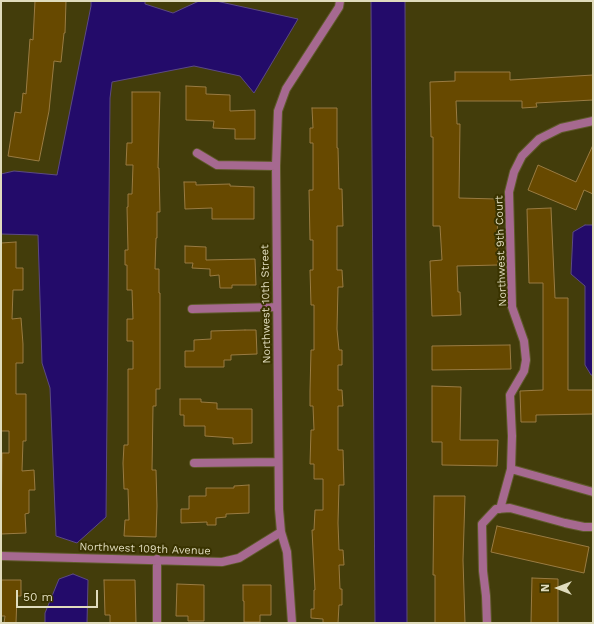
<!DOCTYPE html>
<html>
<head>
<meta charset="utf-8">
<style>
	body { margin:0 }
	#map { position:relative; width:594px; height:624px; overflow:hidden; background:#433d0b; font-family:"Work Sans",sans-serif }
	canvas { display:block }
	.frame { position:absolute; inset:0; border:2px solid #e0dcbd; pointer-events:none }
	.north { position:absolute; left:538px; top:568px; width:40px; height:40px; -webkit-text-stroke:3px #393300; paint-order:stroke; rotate:270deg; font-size:11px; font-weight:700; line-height:16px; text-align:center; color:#e0dcbd }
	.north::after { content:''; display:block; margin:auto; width:14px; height:18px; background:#e0dcbd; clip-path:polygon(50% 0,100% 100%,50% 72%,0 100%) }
	.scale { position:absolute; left:16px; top:590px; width:82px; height:18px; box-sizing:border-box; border:2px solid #e0dcbd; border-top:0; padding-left:5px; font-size:12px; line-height:14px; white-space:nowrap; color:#e0dcbd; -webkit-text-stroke:3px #393300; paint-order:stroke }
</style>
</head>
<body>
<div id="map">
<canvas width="594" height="624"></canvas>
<div class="frame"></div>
<div class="north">N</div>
<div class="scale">50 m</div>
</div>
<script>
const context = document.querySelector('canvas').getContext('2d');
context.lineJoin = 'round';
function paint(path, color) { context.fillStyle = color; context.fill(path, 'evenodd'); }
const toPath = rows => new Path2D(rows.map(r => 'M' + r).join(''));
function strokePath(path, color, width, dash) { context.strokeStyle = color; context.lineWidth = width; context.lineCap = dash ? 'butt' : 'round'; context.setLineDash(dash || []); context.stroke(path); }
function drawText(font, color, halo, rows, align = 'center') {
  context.font = font + ' "Work Sans",sans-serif'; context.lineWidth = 4; context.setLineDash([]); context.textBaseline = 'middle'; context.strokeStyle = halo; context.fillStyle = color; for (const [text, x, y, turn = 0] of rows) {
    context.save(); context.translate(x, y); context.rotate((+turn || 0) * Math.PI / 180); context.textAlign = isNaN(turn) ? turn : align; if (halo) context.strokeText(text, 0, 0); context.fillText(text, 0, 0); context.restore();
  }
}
const water = toPath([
	[91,1,145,1,145,4,173,13,199,1,216,1,298,19,254,93,240,76,194,66,112,82,110,98,106,517,77,543,56,536,50,388,42,363,38,235,1,234,1,174,14,171,57,175,91,6,91,1],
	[371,1,405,1,407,623,375,623,371,1],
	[585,225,593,225,593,375,591,375,585,365,585,286,571,274,573,232,585,225],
	[73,574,88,580,87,623,45,623,45,613,59,579,73,574]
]);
paint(water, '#230b6a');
strokePath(water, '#5c4a83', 1);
const building = toPath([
	[35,1,66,1,65,33,64,33,61,62,54,61,49,111,39,161,8,156,15,112,21,113,23,93,26,94,30,39,33,40,35,1],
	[455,72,510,72,510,80,593,75,593,100,536,103,537,107,522,108,522,101,456,101,457,124,460,124,459,198,497,199,498,265,457,266,458,292,460,292,461,315,432,316,430,261,442,260,440,226,433,226,433,137,431,137,430,82,455,81,455,72],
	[186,86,206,87,206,94,230,95,230,111,255,110,255,139,235,139,235,129,213,128,214,121,186,120,186,86],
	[132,92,160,92,158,168,159,168,160,212,157,212,157,238,156,238,155,269,159,269,159,293,160,293,160,389,156,389,156,406,153,406,152,470,156,470,157,506,156,537,124,536,125,520,129,520,128,489,124,489,123,463,124,445,128,445,128,369,133,369,133,341,127,341,127,319,133,319,132,290,127,290,127,265,125,265,125,250,128,250,127,207,128,207,128,194,132,194,133,165,126,165,127,143,132,143,132,92],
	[312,108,337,108,337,148,338,148,339,189,342,189,343,226,337,226,337,270,342,270,343,287,338,287,337,329,339,350,342,350,342,365,338,365,338,390,342,390,343,406,338,406,338,450,343,450,344,485,339,485,338,523,339,550,343,550,344,565,339,565,340,589,342,589,342,605,339,605,338,623,323,623,323,619,311,618,311,609,314,609,314,590,315,590,312,530,314,530,315,510,323,510,323,479,314,479,314,464,310,464,311,430,314,430,313,406,310,406,310,391,311,350,314,350,314,305,311,305,310,270,313,270,313,240,310,240,309,190,313,190,313,143,310,143,310,128,313,128,312,108],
	[593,145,593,194,584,190,576,210,528,190,538,165,576,182,593,145],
	[184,182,196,182,196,185,230,184,230,186,254,187,254,219,212,219,212,208,185,209,184,182],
	[551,208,555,298,568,298,568,390,593,390,593,414,536,415,536,422,521,422,520,391,543,390,543,283,529,283,527,209,551,208],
	[16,242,16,268,23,268,23,290,13,290,12,319,21,318,23,344,23,363,16,363,16,394,26,394,26,441,23,441,22,471,34,470,35,490,29,490,29,513,25,514,26,533,1,534,2,453,9,453,9,431,1,431,1,243,16,242],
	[185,246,206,247,206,260,255,259,256,285,232,285,232,288,220,288,219,275,210,276,210,269,192,268,193,263,185,263,185,246],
	[245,330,256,330,257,354,231,355,231,360,224,360,224,367,185,367,185,351,194,351,194,340,211,339,211,331,245,330],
	[510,345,511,369,432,370,432,346,510,345],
	[432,386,461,387,460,440,498,440,497,466,442,465,442,442,432,442,432,386],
	[180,399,201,399,201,402,217,403,217,409,252,409,252,443,233,444,233,438,205,436,205,426,184,426,184,415,180,415,180,399],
	[249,485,249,513,226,514,226,517,216,518,216,525,207,525,207,522,181,523,181,509,189,509,189,496,206,496,206,488,234,488,234,486,249,485],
	[434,496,465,496,463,560,465,623,435,623,435,575,433,575,434,496],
	[497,526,589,547,584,573,491,552,497,526],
	[532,578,558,579,558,623,531,623,532,578],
	[1,580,21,580,21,596,17,596,16,623,4,623,5,616,1,616,1,580],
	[104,580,135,580,136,623,110,623,110,615,105,615,104,580],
	[177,584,204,585,204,621,188,621,188,616,176,616,177,584],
	[243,585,271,585,271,615,260,615,260,622,244,622,244,601,243,601,243,585]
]);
paint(building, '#674900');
strokePath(building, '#997b42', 1);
const minor = toPath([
	[197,153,217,165,276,166],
	[192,309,277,307],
	[194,463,278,462],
	[511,469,593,492],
	[500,509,511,469,512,436,510,395,524,371,526,360,524,341,512,307,509,192,514,172,522,156,539,139,561,128,593,121],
	[1,556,222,562,239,558,281,532],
	[157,623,157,559],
	[292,623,287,552,281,532,279,509,276,166,278,111,286,89,339,7,340,1],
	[487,623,486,596,483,571,482,524,496,509,510,508,565,523,584,527,593,527]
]);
strokePath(minor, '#5f5a2b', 10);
strokePath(minor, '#a66990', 8);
drawText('11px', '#e0dcbd', '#393300', [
	["Northwest 9th Court",501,251,-92],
	["Northwest 10th Street",266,304,-91],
	["Northwest 109th Avenue",145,549,2]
]);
</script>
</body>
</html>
